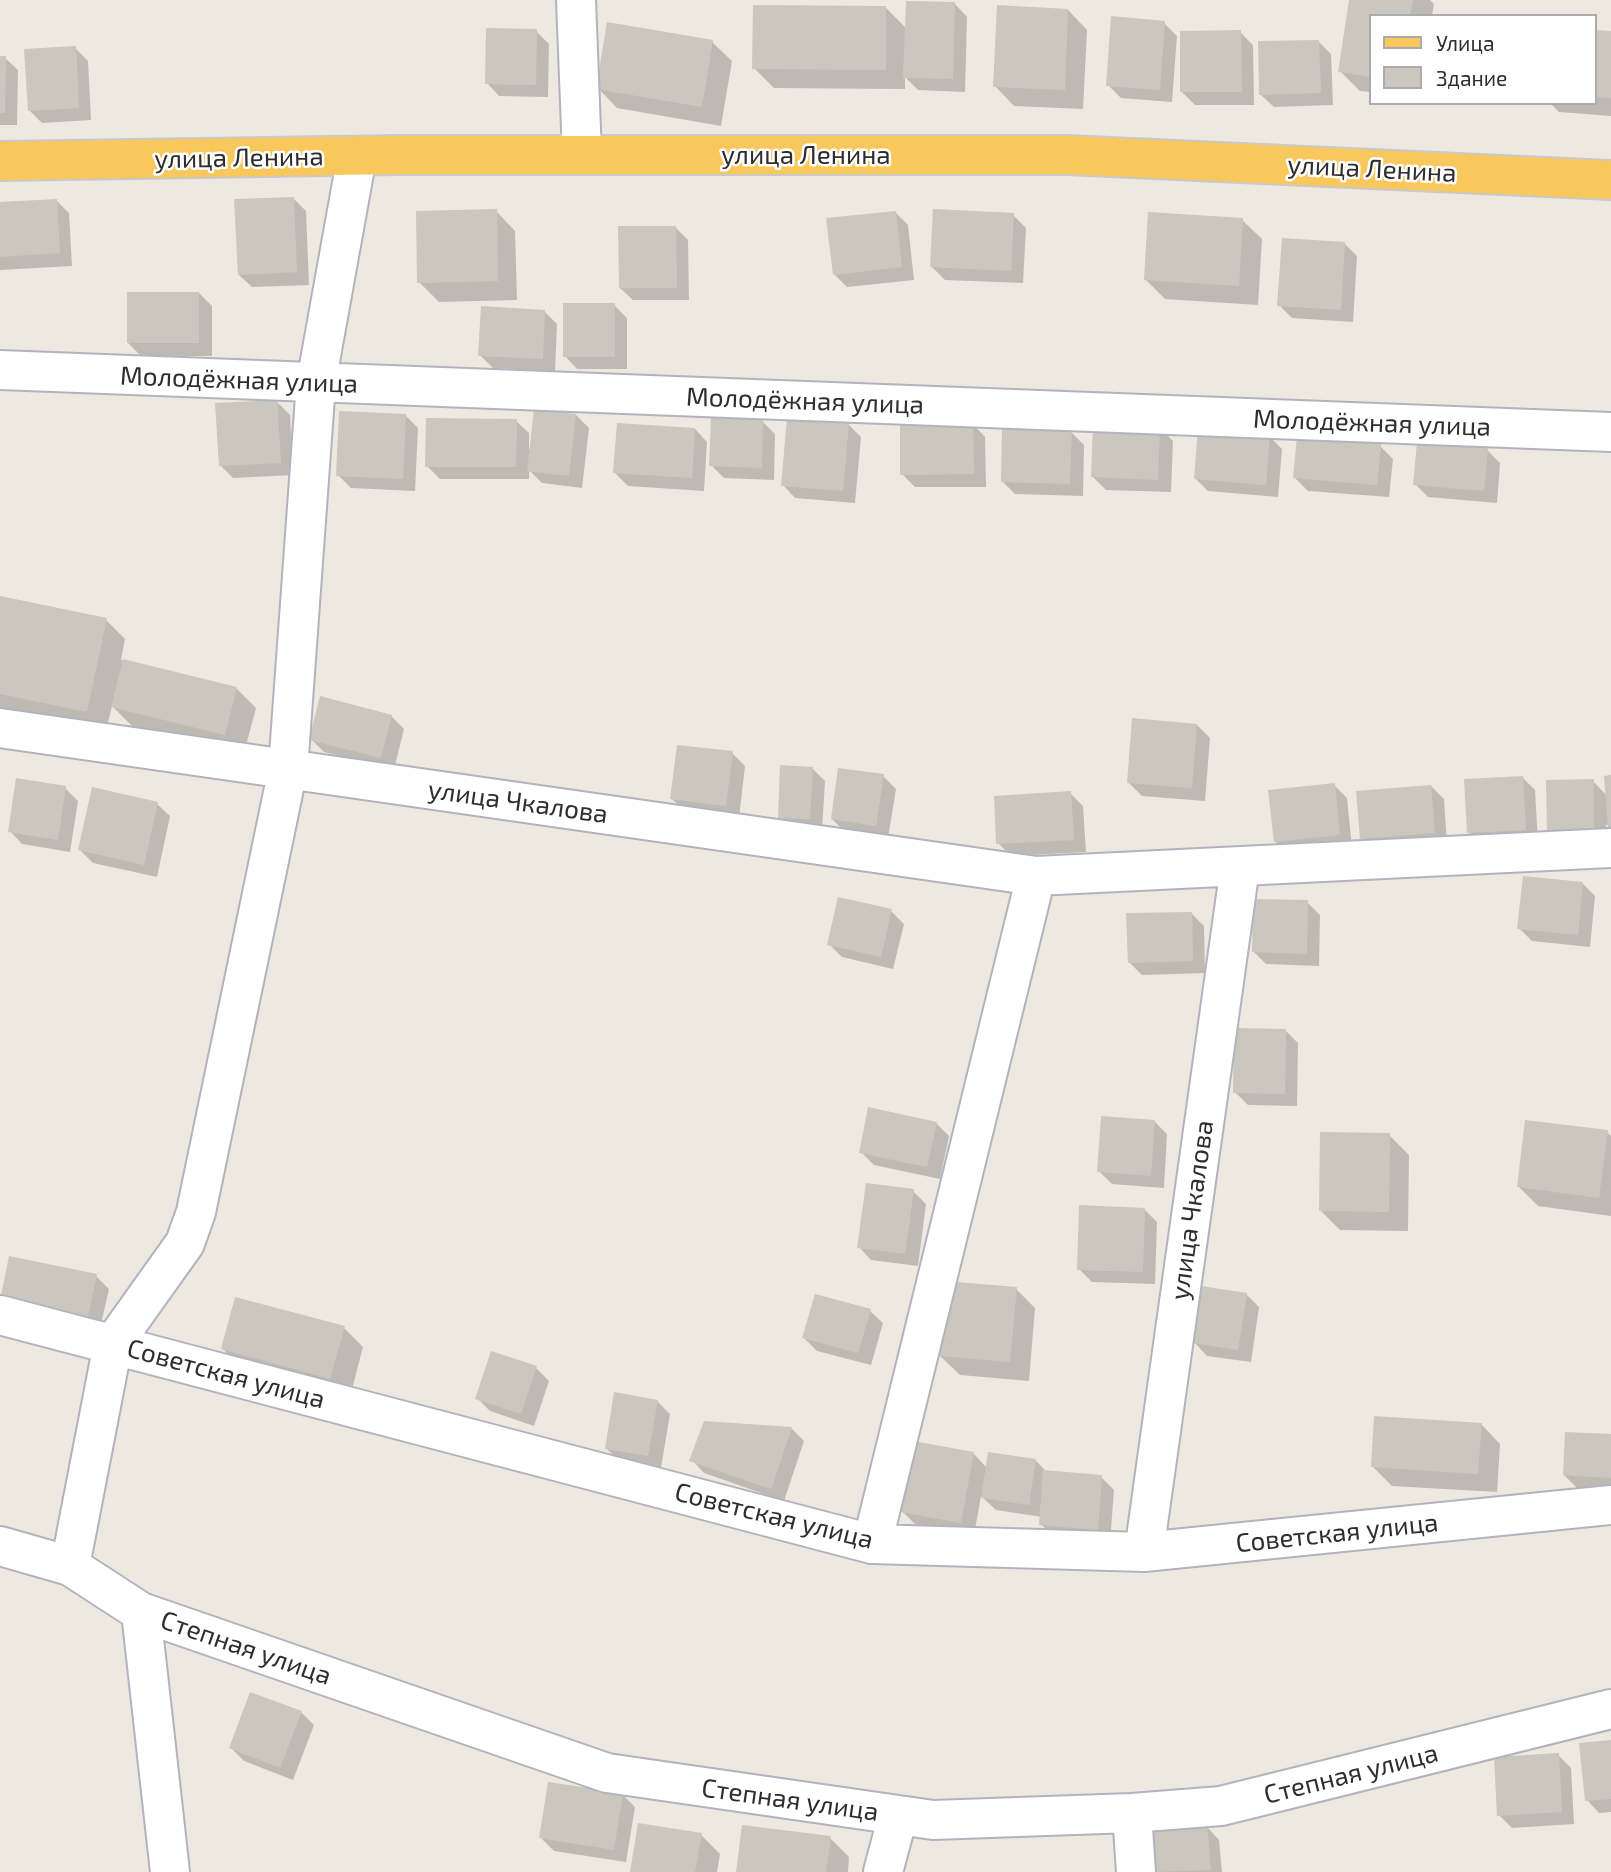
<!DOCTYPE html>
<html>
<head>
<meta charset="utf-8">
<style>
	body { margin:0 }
	#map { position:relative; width:1611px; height:1872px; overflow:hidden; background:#efe8e0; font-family:"Exo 2",sans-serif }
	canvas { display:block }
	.legend { position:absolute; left:1369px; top:14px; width:228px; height:91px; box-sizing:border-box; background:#fff; border:2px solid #ababab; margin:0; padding:9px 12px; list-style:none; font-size:21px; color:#2e2e2e }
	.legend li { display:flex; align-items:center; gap:14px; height:35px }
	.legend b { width:35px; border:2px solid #ababab }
</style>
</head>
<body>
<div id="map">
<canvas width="1611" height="1872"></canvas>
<ul class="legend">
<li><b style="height:9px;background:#f8c85d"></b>Улица</li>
<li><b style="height:19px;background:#cbc6be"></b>Здание</li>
</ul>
</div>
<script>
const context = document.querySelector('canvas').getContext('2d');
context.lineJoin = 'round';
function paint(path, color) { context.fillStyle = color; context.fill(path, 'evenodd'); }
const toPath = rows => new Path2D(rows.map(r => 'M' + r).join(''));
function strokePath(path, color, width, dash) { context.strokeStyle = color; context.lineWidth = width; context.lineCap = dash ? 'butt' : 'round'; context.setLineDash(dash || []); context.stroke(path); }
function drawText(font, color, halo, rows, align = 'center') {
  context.font = font + ' "Exo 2",sans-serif'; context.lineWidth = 5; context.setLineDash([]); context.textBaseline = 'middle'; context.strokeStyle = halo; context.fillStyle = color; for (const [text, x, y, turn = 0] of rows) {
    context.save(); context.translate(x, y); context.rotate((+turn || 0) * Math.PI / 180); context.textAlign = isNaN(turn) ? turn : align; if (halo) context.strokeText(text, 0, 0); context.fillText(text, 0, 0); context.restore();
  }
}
paint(toPath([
	[1351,0,1430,0,1434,4,1432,16,1371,16,1371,92,1360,91,1340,71],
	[955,4,967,17,965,92,918,90,905,77,905,89,774,88,754,68,886,8,907,29],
	[1068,10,1087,30,1083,109,1014,106,995,86],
	[1164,23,1177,36,1172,102,1121,98,1108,85],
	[536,31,549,44,548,97,499,96,487,83],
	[1240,32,1253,45,1254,105,1195,105,1182,92],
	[1595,32,1611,33,1611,116,1559,112,1550,103,1595,103],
	[1318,41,1331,54,1333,105,1274,107,1261,95],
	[712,42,732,61,721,126,617,108,598,88],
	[75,48,88,61,91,120,42,123,29,110],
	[0,57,5,58,18,70,17,125,0,125],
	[293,198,306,211,309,285,252,287,239,275],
	[57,201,69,213,72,266,0,270,0,204],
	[496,211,515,231,517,300,439,302,419,282],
	[895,212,908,225,914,280,847,287,834,274],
	[1013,215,1026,228,1023,283,945,280,932,267],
	[1242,220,1262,239,1258,305,1165,299,1146,280],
	[676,228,688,240,689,300,633,300,620,288],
	[1344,243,1357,256,1353,322,1292,318,1279,305],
	[199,293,212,306,212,356,141,356,128,343],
	[614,305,627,318,627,369,577,369,565,356],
	[544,311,557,324,555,371,493,368,480,355],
	[277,402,290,415,293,475,233,478,220,465],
	[405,415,418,428,415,491,351,488,338,475],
	[576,415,589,428,582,488,542,483,529,470,529,479,440,479,427,466,516,421,529,433,529,450,531,450],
	[762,421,775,434,774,480,724,478,711,465],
	[848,424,861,437,855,503,795,498,783,485],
	[973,424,985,437,986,487,915,487,902,474],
	[1160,428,1173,441,1171,492,1106,490,1093,477],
	[695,429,707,442,704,491,628,486,615,473],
	[1071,432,1084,445,1083,496,1015,494,1002,481],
	[1269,436,1282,449,1278,497,1208,491,1195,478],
	[1380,446,1393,459,1389,497,1308,491,1295,478],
	[1487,450,1500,463,1497,503,1428,497,1415,484],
	[0,598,106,620,125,639,121,660,236,688,256,708,244,753,132,726,112,706,106,730,0,708],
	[391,716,404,729,394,769,324,752,311,739],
	[1197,725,1210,738,1205,801,1142,796,1129,783],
	[732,753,745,766,739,818,685,811,672,799],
	[812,768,825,781,822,831,792,830,779,817],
	[883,776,896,789,888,838,845,832,832,819],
	[1522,777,1535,790,1538,842,1481,845,1469,832],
	[1611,777,1611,828,1606,824,1606,846,1561,847,1593,781,1607,796],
	[1334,785,1347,798,1352,847,1288,854,1275,841],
	[1431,786,1444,799,1447,846,1375,851,1362,838],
	[65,788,78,801,70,852,22,844,10,831],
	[1070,793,1083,806,1086,852,1011,856,998,843],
	[157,804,170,816,157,877,93,863,80,850],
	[1583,884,1595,896,1590,947,1532,941,1519,928],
	[1307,902,1320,915,1319,966,1266,964,1253,951],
	[891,911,904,924,893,969,842,957,829,944],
	[1191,913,1204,926,1205,973,1142,975,1129,962],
	[1285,1030,1298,1043,1297,1106,1248,1105,1235,1092],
	[1155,1122,1167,1134,1164,1188,1112,1184,1099,1171],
	[936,1123,949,1136,940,1179,874,1165,861,1152],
	[1607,1132,1611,1136,1611,1216,1538,1206,1519,1187],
	[1389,1135,1409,1155,1408,1231,1340,1230,1320,1210],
	[913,1191,926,1204,918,1266,871,1260,859,1247],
	[1144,1209,1157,1222,1155,1284,1092,1282,1079,1269],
	[96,1276,109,1289,99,1333,14,1316],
	[1016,1289,1035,1308,1029,1381,960,1375,940,1356],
	[1246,1294,1259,1307,1251,1362,1207,1356,1195,1343],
	[870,1311,883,1323,871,1365,817,1351,804,1338],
	[344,1328,363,1347,350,1397,242,1368,223,1349],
	[536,1368,549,1381,534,1426,490,1411,477,1398],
	[657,1401,670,1414,661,1468,619,1461,606,1448],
	[705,1423,792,1429,804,1441,784,1501,704,1473,692,1460],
	[1481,1424,1500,1444,1497,1492,1392,1486,1372,1466],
	[1611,1436,1611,1489,1577,1488,1564,1475],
	[974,1454,987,1468,1035,1460,1047,1472,1101,1477,1114,1490,1110,1542,1054,1537,1041,1524,1042,1517,996,1510,981,1496,974,1535,915,1524,902,1511],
	[301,1712,314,1725,293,1780,244,1761,231,1748],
	[1611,1742,1611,1812,1599,1813,1587,1800],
	[1558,1755,1571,1768,1574,1824,1512,1828,1499,1815],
	[622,1794,635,1807,626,1862,554,1851,541,1838],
	[1207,1827,1219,1840,1222,1872,1156,1872,1153,1831],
	[701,1835,720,1854,717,1872,631,1872],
	[830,1838,849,1857,848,1872,738,1872]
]), '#0003');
paint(toPath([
	[1349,0,1413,0,1410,16,1371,16,1371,77,1338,72],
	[906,1,955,2,953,79,903,78],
	[753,5,886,6,886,70,752,69],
	[997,5,1068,9,1065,90,993,87],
	[1111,16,1165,21,1160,90,1106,86],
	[607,22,713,40,702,107,596,89],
	[486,28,537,29,536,85,485,84],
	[1241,30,1242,92,1180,92,1180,31],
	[1595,30,1611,31,1611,98,1595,97],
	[1319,40,1321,93,1259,95,1258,41],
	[76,46,79,108,28,111,24,49],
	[0,56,6,56,5,113,0,113],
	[294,197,297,272,238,275,234,199],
	[57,199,60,253,0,257,0,202],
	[497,209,498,281,417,283,416,211],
	[933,209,1014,213,1011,271,930,267],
	[896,211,902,267,833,275,826,218],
	[1148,212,1243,218,1239,286,1144,280],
	[618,226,676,226,677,288,619,288],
	[1282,238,1345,242,1341,310,1277,306],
	[127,292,199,292,199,343,127,343],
	[563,303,615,303,615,357,563,357],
	[481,306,545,310,543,359,478,356],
	[277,400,281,463,219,466,215,403],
	[534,409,576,414,569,476,527,471],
	[339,411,406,414,403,479,336,476],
	[426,418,517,419,516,467,425,467],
	[711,418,763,419,762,468,709,466],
	[787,418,849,423,843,491,781,486],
	[617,423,695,428,692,478,613,473],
	[900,423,973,423,974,474,900,475],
	[1093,424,1160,427,1158,480,1091,477],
	[1002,428,1072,430,1070,484,1001,482],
	[1198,428,1270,434,1266,485,1194,479],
	[1297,437,1381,444,1377,485,1293,478],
	[1417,442,1488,448,1484,491,1413,485],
	[0,596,107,618,87,712,0,694],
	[123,659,237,687,225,735,111,707],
	[320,696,392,715,381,758,309,740],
	[1132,718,1197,724,1192,788,1127,783],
	[677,745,733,751,726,806,670,799],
	[780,765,813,767,810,819,778,818],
	[838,768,884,774,876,826,831,819],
	[1611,775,1611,828,1608,828,1604,776],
	[1523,776,1526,830,1467,833,1464,779],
	[16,778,66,786,58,840,8,832],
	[1594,779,1594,834,1547,835,1546,780],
	[1335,783,1340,835,1274,842,1268,790],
	[1431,785,1435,833,1360,839,1356,791],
	[92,787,158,802,144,865,78,850],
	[1071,791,1074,840,996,844,994,796],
	[1523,876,1583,882,1578,935,1517,929],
	[838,897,892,909,881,957,827,945],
	[1253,899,1308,900,1307,954,1252,952],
	[1192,912,1193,961,1128,963,1126,913],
	[1234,1028,1286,1029,1285,1094,1233,1093],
	[868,1107,937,1122,927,1167,859,1153],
	[1101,1116,1155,1120,1151,1176,1097,1172],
	[1525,1120,1608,1130,1599,1198,1517,1187],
	[1320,1132,1390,1133,1389,1212,1319,1211],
	[866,1183,914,1189,905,1254,857,1248],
	[1079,1205,1145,1208,1143,1272,1077,1270],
	[9,1256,97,1274,87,1321,0,1301],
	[945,1281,1017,1287,1010,1362,939,1356],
	[1201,1286,1247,1293,1238,1350,1193,1343],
	[815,1294,871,1309,858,1353,802,1338],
	[235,1297,345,1326,330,1379,221,1349],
	[491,1351,537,1366,521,1414,475,1399],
	[614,1392,658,1400,648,1456,605,1449],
	[1374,1416,1482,1423,1478,1474,1371,1467],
	[704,1421,792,1427,771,1489,689,1461],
	[1565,1432,1611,1434,1611,1478,1563,1475],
	[913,1441,974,1452,961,1523,900,1512],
	[988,1452,1036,1459,1029,1505,981,1498],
	[1043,1470,1102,1475,1098,1530,1039,1525],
	[250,1692,302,1711,280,1768,229,1748],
	[1611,1740,1611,1799,1585,1801,1579,1743],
	[1559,1753,1562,1812,1497,1816,1494,1757],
	[548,1782,623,1793,614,1850,539,1838],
	[638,1823,702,1833,695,1872,630,1872],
	[742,1825,831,1836,826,1872,736,1872],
	[1207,1825,1211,1870,1154,1872,1151,1829]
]), '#cbc6be');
const minor = toPath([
	[576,0,582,155],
	[0,370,1611,432],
	[0,728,1036,876,1611,848],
	[0,1315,872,1544,1144,1552,1611,1505],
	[872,1544,1036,876],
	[0,1546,70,1566,141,1612,607,1773,933,1820,1132,1813,1221,1806,1611,1709],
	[1144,1552,1240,867],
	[70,1566,113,1344,185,1243,196,1212,288,769,316,383,357,156],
	[141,1612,170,1872],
	[1132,1813,1136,1872],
	[883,1872,898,1816]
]);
const major = toPath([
	[0,161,399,155,1067,155,1611,180]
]);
strokePath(minor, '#b0b4be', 42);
strokePath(major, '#c9c9c9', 42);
strokePath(minor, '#fff', 38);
strokePath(major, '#f8c85d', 38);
drawText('26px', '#2e2e2e', '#fff', [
	["улица Ленина",806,155],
	["улица Ленина",239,158,-1],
	["улица Ленина",1372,169,3],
	["Молодёжная улица",239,380,2],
	["Молодёжная улица",805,401,2],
	["Молодёжная улица",1372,423,2],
	["улица Чкалова",518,802,8],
	["улица Чкалова",1192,1210,-82],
	["Советская улица",226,1374,15],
	["Советская улица",774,1516,14],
	["Советская улица",1337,1533,-6],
	["Степная улица",246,1648,19],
	["Степная улица",1351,1774,-14],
	["Степная улица",790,1800,8]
]);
</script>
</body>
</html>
